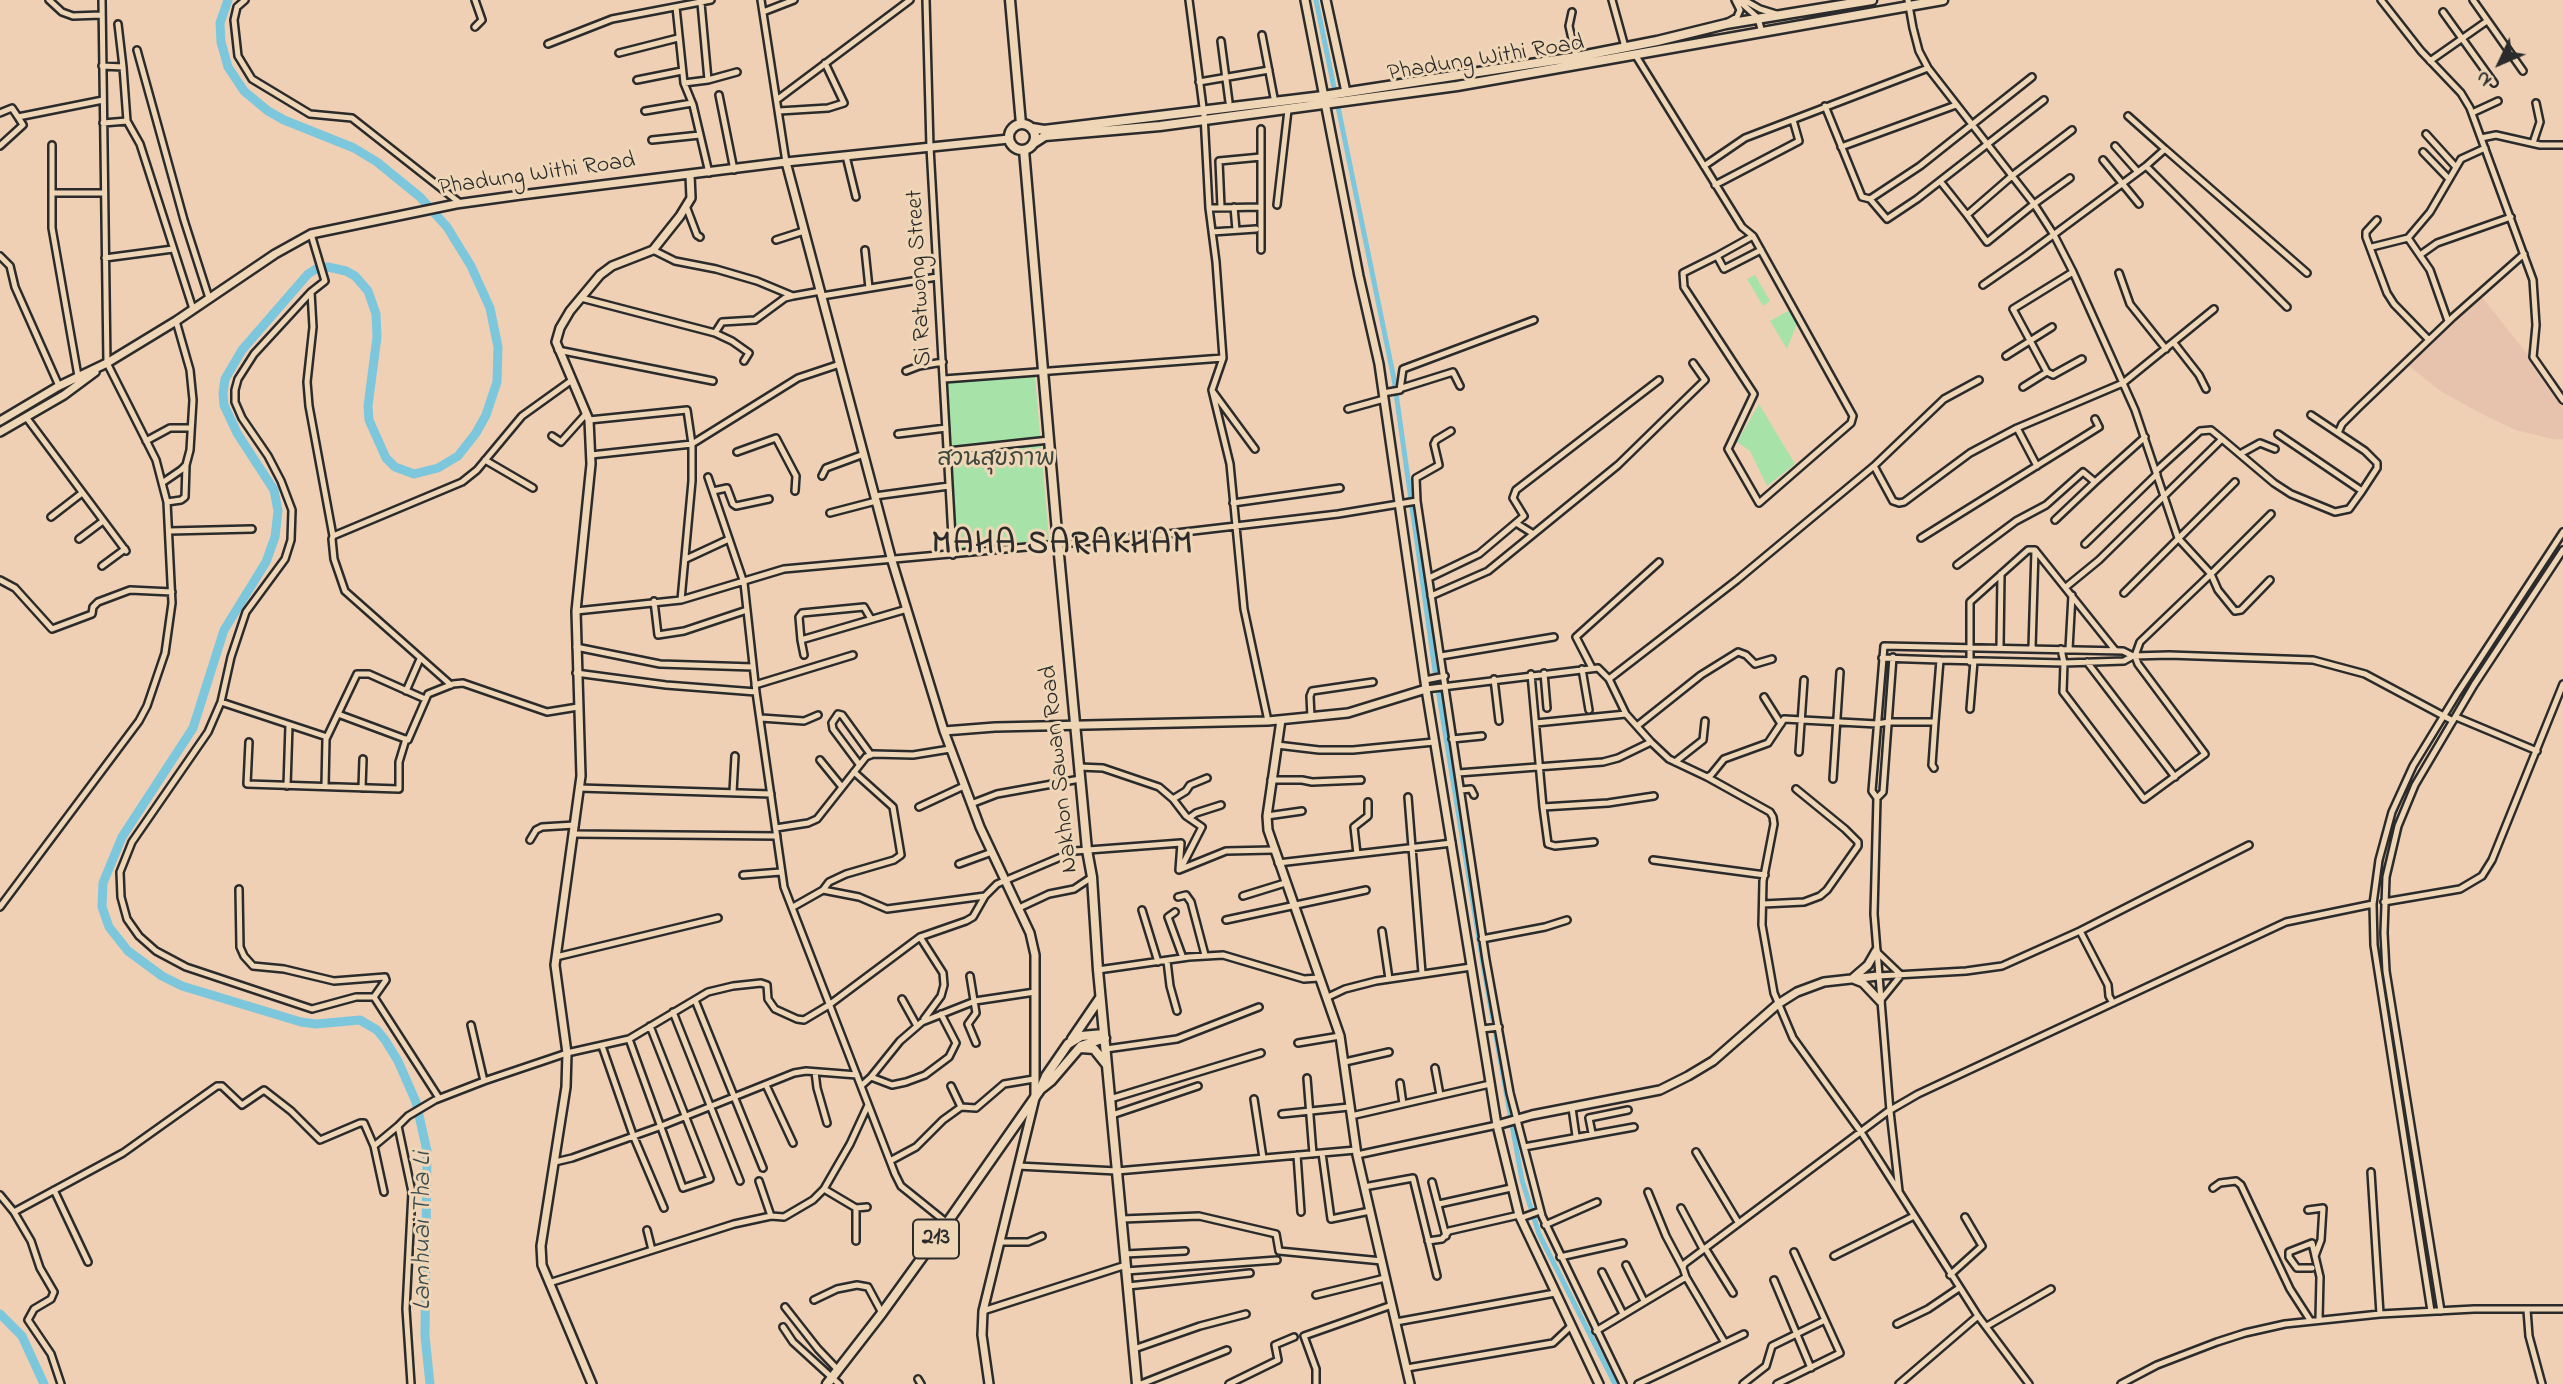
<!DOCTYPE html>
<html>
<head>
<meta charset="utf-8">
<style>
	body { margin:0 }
	#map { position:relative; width:2563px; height:1384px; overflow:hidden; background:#efd0b4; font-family:"Indie Flower",sans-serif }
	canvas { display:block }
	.north { position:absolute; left:2465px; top:28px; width:70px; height:70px; -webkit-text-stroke:5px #efd6b7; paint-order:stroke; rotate:226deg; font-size:19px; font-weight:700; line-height:28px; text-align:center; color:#2b2b2b }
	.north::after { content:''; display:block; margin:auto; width:24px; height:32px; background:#2b2b2b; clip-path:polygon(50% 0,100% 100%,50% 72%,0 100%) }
</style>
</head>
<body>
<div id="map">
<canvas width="2563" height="1384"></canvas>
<div class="north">N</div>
</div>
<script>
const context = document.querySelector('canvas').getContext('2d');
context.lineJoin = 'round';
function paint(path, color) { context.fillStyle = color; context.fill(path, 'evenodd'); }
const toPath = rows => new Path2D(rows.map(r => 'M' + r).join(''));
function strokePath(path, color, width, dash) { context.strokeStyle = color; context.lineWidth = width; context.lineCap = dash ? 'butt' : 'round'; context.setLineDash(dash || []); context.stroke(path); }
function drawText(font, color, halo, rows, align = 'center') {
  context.font = font + ' "Indie Flower","Playpen Sans Thai",sans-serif'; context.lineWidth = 6; context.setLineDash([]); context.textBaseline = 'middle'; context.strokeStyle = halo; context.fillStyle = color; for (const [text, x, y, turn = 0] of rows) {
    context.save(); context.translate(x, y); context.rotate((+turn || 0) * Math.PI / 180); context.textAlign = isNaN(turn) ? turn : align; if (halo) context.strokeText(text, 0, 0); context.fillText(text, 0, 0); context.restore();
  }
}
paint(toPath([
	[2481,296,2529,356,2563,405,2563,439,2552,439,2516,430,2484,415,2442,392,2409,366]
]), '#e7c2ac');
paint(toPath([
	[1755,275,1770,301,1763,306,1747,279],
	[1790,310,1798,321,1787,349,1770,321],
	[1035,377,1049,540,958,549,944,383],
	[1759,404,1795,464,1767,486,1750,451,1737,442]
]), '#a7e3a9');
strokePath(toPath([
	[1316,0,1394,379,1435,671,1484,970,1522,1180,1539,1234,1615,1384]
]), '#7dc7dd', 5);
strokePath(toPath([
	[228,0,220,23,221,42,228,67,244,91,268,111,284,120,354,148,377,162,420,197,447,227,471,266,490,308,498,347,497,382,486,415,476,433,458,456,438,468,414,474,395,467,386,458,369,420,368,406,377,337,376,314,368,291,355,276,346,271,328,267,316,269,308,274,242,350,225,379,223,393,224,405,237,433,274,490,278,511,275,537,266,562,224,630,193,728,122,837,103,883,102,907,109,927,128,951,162,976,182,986,301,1022,316,1024,360,1020,377,1030,385,1040,398,1061,416,1102,427,1151,425,1336,430,1384],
	[0,1314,22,1336,44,1384]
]), '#7dc7dd', 9);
const street = toPath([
	[49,0,62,12,73,16,101,15],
	[245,0,237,7,234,20,238,56,252,79,310,114,352,118,460,203],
	[475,0,482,20,475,27],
	[761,0,786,162],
	[926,0,930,147,953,555],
	[1189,0,1204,115,1209,208,1216,262,1223,358,1212,390,1230,464,1244,609,1268,721],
	[1612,0,1625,47],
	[1738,0,1758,18,1762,33],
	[1744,0,1760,9,1776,14],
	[1908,0,1913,28,1919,51,1928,68,2034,204,2054,235,2073,272,2135,410,2178,538,2211,574,2140,642,2135,656,2138,664,2205,754,2144,799,2063,692,2064,663,1940,660],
	[2381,0,2421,51,2461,93,2470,108,2533,280,2536,325,2533,357,2563,400],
	[2473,0,2523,71],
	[676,7,684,83,693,105,709,173],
	[763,12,794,0],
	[1572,12,1569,26,1576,57],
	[2443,12,2494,83],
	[1728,22,1737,17,1740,10,1735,0],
	[1262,35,1275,103],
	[1221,41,1229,102],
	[548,44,612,19,711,0],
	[137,50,184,220,209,298],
	[619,53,678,38],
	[1636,56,1742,227,1753,236,1853,416,1851,423,1759,503,1728,449,1754,394,1684,287,1683,273,1717,256],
	[2430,61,2487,21],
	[102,66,123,67,118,24],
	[123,67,127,121,140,144,193,309],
	[637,80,682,71],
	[708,80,737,72],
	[1199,82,1269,70],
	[684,83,708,80,701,3],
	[719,95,734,170],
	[778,99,910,0],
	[1825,106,1862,197,1870,199,1920,166,2032,77],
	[645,111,692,103],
	[779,111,828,108,844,103,825,63],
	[0,113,12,108,18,117,103,100],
	[2472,113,2498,101],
	[2128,116,2165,149],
	[103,123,127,121],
	[1261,129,1261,250],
	[2426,134,2455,166],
	[2481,138,2496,135,2540,145,2563,145],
	[652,140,700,135],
	[2533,143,2540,122,2536,103],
	[52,145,52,228,78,376],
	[0,146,23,125,18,117],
	[2115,146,2138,172],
	[1841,147,1956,105],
	[2423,152,2449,179],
	[846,156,856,197],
	[2103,160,2139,204],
	[1704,166,1745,138,1928,68],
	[2146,166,2165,149,2307,273],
	[2070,178,2034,204,1987,242,1967,215,2013,175,2072,130],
	[1940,181,1967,215],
	[1715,185,1799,141,1793,120],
	[52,193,104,193],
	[1870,199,1887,219,1917,199,2044,100],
	[1277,205,1288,110],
	[686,206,697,235,700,237],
	[1221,207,1219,161,1261,157],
	[1234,207,1236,230],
	[1209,208,1261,207],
	[2377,220,2366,232,2366,237,2387,293,2394,304,2429,340],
	[1212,232,1256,229],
	[311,234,325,281,311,292,313,327,307,382,309,406,333,536,462,482,477,470,522,416,572,380],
	[1753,236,1717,256,1724,269,1761,250],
	[776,240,804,231],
	[2372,247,2408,238],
	[653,250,675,261,716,269,757,281,793,296,821,291],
	[865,250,869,288],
	[2420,255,2437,243,2511,217],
	[0,256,10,266,15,287,59,386],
	[105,258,173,249],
	[2073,272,2013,309,2047,372,2053,375,2082,359],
	[2119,273,2130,304,2166,349],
	[1983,285,2025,256,2146,166,2287,307],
	[311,292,254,354,238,379,235,390,235,402,242,418,268,456,281,481,292,510,291,540,285,559,246,612,231,657,221,702,208,732,132,842,120,872,121,897,127,919,139,936,156,951,186,967,312,1009,356,997,374,997],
	[822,296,937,277],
	[581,298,715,333,732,341,749,353,744,361],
	[2448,321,2430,270,2408,238,2430,212,2461,159,2485,148],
	[715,333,722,322,755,320,785,298,793,296],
	[2174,343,2199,375,2206,389],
	[558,350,713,381],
	[2006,356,2052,327],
	[906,371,919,366,943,362],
	[944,379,1223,358],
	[2023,387,2047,372],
	[1402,388,1453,372,1460,386],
	[1213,392,1255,449],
	[1383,393,1400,390,1403,369,1534,320],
	[1348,409,1384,399],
	[2311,415,2365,451,2377,463,2377,468,2362,491],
	[26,417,126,551],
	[589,420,687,410,692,444,692,481,681,600],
	[2017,428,2123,383,2214,309],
	[1451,431,1436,440,1434,444,1439,465,1416,478,1417,501,1486,960,1510,1093,1542,1216,1623,1384],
	[2338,433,2342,424,2359,407,2453,317,2524,254],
	[898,434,946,428],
	[552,436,561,442,586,414],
	[146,441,170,428,191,428],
	[948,451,1049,440],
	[737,452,776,438,796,476,795,491],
	[2240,454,2260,443,2275,449],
	[591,455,692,444,798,378,840,364],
	[485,460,533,488],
	[1874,466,1893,501,1899,503,1904,502,1970,453,2017,428,2037,466],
	[2156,471,2200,431,2211,430,2222,439],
	[822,476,826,468,864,454],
	[708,477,744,583,756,692,784,887,895,1174,901,1186,947,1223],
	[162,483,181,470,186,465,190,450,193,400,190,370,176,321],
	[713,491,727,488,733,504,736,506,769,499],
	[875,496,949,486],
	[167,502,181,500,185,497,186,465],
	[1233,503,1340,488],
	[830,513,876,501],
	[51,517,82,493],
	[2055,520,2095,482],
	[1516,523,1532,533],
	[169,531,252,529],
	[333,536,332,539,334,559,345,591,451,685],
	[1921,538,2099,427,2095,419],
	[79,539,103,521],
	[2085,544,2157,474],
	[686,559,729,539],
	[1957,565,2016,521,2046,505,2083,472,2095,482,2145,437],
	[102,566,125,549],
	[1429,578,1479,554,1524,516,1513,498,1516,490,1659,380],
	[0,580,15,588,52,629,92,614,93,607,98,602,130,590,172,592],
	[2270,580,2241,610,2235,611,2218,590,2211,574,2271,514],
	[2066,587,2099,560,2222,439,2274,483,2291,494,2335,512,2349,509,2362,491,2278,434],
	[2124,593,2235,482],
	[1431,596,1488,571,1618,465,1705,380,1693,363],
	[654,601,658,635,684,631,747,610],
	[576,611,681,600,784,569,1159,535,1338,514,1417,501],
	[871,619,864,607,802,613,799,617,801,640,907,609],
	[801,640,804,655],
	[576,647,660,664,753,667],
	[2000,647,2001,574],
	[2032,648,2035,550],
	[2061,649,2064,663,2124,661,2133,656,2169,655,2313,660,2365,674,2453,721],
	[2069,649,2072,595],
	[1441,656,1554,637],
	[1893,657,1883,792,1877,798,1872,791,1884,646,2123,651,2133,656],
	[1970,662,1970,602,2028,550,2035,550,2115,650],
	[2087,662,2175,777],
	[1592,668,1576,637,1659,562],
	[1582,669,1589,710],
	[576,673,666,685,756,692],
	[1544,673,1547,708],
	[1531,674,1543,807,1608,803,1654,796],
	[1494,679,1499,721],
	[1609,679,1737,580,1874,466,1944,399,1979,380],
	[1425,680,1445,676],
	[755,685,853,655],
	[1426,689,1598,668,1609,679,1626,714,1651,742,1669,759,1707,777,1711,775,1724,759,1768,743,1784,719,1877,724,1889,722,1935,722,1940,660,1882,658],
	[406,691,420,659],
	[1764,697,1781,724],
	[221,702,327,737],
	[1970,709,1974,661],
	[338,714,408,740,428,694,453,684,463,683,547,712,578,707],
	[1311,717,1310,696,1312,691,1373,682],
	[2456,717,2537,751],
	[761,718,804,721,818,715],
	[1536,723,1626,714],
	[1637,726,1701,675,1738,652,1746,655,1755,664,1772,659],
	[1452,739,1482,736],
	[249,742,247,784,399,789,399,762,406,739],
	[1277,745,1319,750,1353,750,1434,742],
	[1799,752,1804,680],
	[820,760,842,787],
	[1675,762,1703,740,1705,721],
	[859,764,833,729,832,723,838,714,842,715,871,755],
	[1079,767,1103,768,1159,787,1173,799,1186,816,1202,827,1181,868],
	[1934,768,1932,765,1935,722],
	[1458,773,1603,762,1618,758,1651,742],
	[1707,777,1770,812,1773,817,1774,824,1763,881,1762,925,1774,993,1793,1038,1861,1132,1978,1316,2029,1384],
	[1833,779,1840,672],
	[1271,780,1302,780,1312,782,1361,780],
	[287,786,289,725],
	[325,786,326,739,357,674,369,674,425,699],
	[362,788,363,759],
	[579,788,771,794],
	[1461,790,1471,789,1474,795],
	[733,792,735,756],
	[1408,797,1422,973],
	[1877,798,1874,914,1890,1111,1899,1191],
	[1173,799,1186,791,1190,785,1207,778],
	[971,804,997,794,1080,779],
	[919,807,964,786],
	[1543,807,1548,844,1555,846,1594,842],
	[1267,816,1302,811],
	[1189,818,1196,813,1221,805],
	[776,828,808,823,817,819,866,757,873,754,913,755,950,749],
	[573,834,777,836],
	[530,840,536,830,542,827,575,825],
	[1357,854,1354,827,1368,816,1368,802],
	[1653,860,1765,875],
	[1278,863,1452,843],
	[959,864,992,852],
	[743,875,781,872],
	[239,889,240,947,244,956,253,966,284,969,334,981,385,977,386,980,374,997,439,1098],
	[823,890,859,897,887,909,985,896],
	[1243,896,1285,883],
	[1178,897,1186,895,1191,902,1205,955],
	[2384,902,2460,889,2482,876,2492,860,2563,684],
	[1763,904,1804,902,1820,896,1827,890,1858,846,1858,842,1845,829,1796,789],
	[0,907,139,721,147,706,165,653,172,603,167,502,156,460,107,363,102,0],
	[793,907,823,890,829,882,846,874,894,860,901,855,893,807,854,772],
	[1019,908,1049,894,1074,889,1092,877],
	[1142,910,1158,962],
	[1175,912,1168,917,1183,958],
	[1226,920,1366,890],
	[1382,931,1389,979],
	[2080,931,2108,985,2109,996,2113,1003],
	[920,937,943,973,944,985,941,996,924,1019],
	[1482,939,1545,927,1567,920],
	[1876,951,1901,975],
	[556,957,718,918],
	[1167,961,1170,986,1177,1011],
	[1098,970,1189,957,1223,955,1304,979,1319,978],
	[970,976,976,1013,968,1024,976,1043],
	[1878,976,1966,971,2002,966,2080,931,2249,845],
	[1328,997,1345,989,1376,981,1471,967],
	[902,999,917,1026],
	[695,1000,763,1168],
	[1880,1001,1901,975],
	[673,1012,740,1181],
	[471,1025,484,1081],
	[1482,1029,1499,1027],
	[629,1039,683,1188,710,1179,650,1026],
	[1298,1043,1340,1036],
	[602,1046,633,1135,664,1208],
	[1106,1049,1177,1039,1259,1007],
	[1345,1062,1389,1052],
	[1435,1068,1440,1095],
	[815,1072,817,1088,827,1123],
	[871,1077,892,1085,906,1082,925,1075,949,1057,956,1043,941,1014],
	[1307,1078,1313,1154],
	[1400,1083,1403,1104],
	[766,1085,793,1143],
	[861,1086,871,1077,900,1041,922,1022,975,1001,1035,992],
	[1110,1099,1261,1053],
	[1254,1099,1263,1158],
	[961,1107,976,1108,1004,1084,1034,1079],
	[1572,1108,1576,1136],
	[1282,1114,1349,1107],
	[1112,1115,1198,1086],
	[1351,1116,1490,1084],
	[1592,1133,1589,1118,1628,1110],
	[374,1146,398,1126],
	[1524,1147,1634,1127],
	[1696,1152,1738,1222],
	[1322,1153,1331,1219,1370,1211],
	[1297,1155,1301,1212],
	[1357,1155,1497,1125],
	[890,1161,916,1147,943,1120,961,1107,951,1086],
	[555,1162,572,1158,659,1127,794,1073,806,1071,857,1075],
	[1018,1166,1117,1171,1356,1150],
	[2371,1172,2380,1314],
	[759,1181,771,1216],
	[1432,1182,1446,1236],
	[1364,1187,1413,1178,1437,1276],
	[2213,1188,2220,1183,2236,1181,2241,1185,2290,1289,2310,1320],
	[824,1189,856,1208,867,1207],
	[54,1190,88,1262],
	[1648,1192,1666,1236,1683,1268],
	[0,1195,14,1212,31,1241,40,1268,54,1292,51,1299,34,1309,28,1320,51,1354,61,1384],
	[1439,1204,1511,1188],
	[856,1208,856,1241],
	[1681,1208,1703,1249],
	[2308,1210,2323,1208,2321,1240,2315,1256],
	[14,1212,123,1153,217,1086,222,1086,242,1105,264,1090,291,1111,320,1140,360,1123,364,1123,374,1146,384,1192],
	[1521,1218,1540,1211],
	[1122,1219,1199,1216,1276,1234,1279,1251,1382,1261],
	[1545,1225,1597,1202],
	[647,1230,652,1250],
	[1428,1241,1442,1239,1449,1231,1519,1215],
	[1000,1242,1028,1242,1042,1236],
	[1705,1248,1733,1293],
	[1125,1254,1185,1251],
	[1834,1256,1914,1216],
	[1560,1257,1623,1243],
	[1626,1265,1644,1301],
	[2312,1268,2297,1268,2289,1257,2289,1252,2312,1243,2320,1277,2319,1319],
	[1126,1271,1277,1260],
	[1602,1272,1623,1314],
	[1950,1275,1982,1246,1965,1217],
	[1774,1280,1811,1368],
	[549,1283,734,1224,771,1216,784,1217,813,1200,824,1189,850,1144,868,1105],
	[1128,1286,1250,1273],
	[1316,1295,1385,1278],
	[814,1300,837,1289,857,1285,868,1287,882,1313],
	[785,1307,818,1349,838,1370],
	[2527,1310,2529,1336,2542,1384],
	[983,1311,1126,1265],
	[2431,1311,2374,945,2373,904,2379,860,2392,812,2413,766,2457,694,2563,532],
	[2441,1311,2386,971,2384,933,2386,877,2398,826,2415,785,2474,685,2563,550],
	[1396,1322,1555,1293],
	[1897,1324,1928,1309,1959,1288],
	[1987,1326,2051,1289],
	[783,1327,793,1342,839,1384],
	[1596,1331,1686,1277],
	[1744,1334,1725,1343,1686,1277,1683,1268,1684,1264,1887,1112,1918,1094,2286,922,2373,904],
	[1134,1349,1200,1326,1246,1314],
	[1407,1368,1553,1343,1571,1326],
	[918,1379,921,1384],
	[411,1384,406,1309,412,1192,398,1126,408,1116,435,1100,484,1081,567,1053,629,1039,708,992,733,986,761,983,767,985,768,999,775,1009,797,1019,804,1020,829,1005,920,937,966,921,973,917,985,896,997,884,1075,851,1181,843,1179,870,1226,851,1273,850],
	[1141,1384,1227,1350],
	[1229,1384,1278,1360,1275,1345,1294,1337],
	[1316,1384,1316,1369,1304,1336,1392,1305],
	[1638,1384,1725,1343],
	[1743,1384,1766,1366,1772,1346,1825,1320],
	[1777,1384,1840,1353,1794,1252],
	[1899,1384,1978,1316],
	[2121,1384,2157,1365,2217,1342,2245,1333,2285,1324,2380,1314,2474,1309,2563,1309]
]);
const secondary = toPath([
	[1305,0,1359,276,1379,364,1426,689,1497,1125,1519,1215,1599,1384],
	[1326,0,1346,92],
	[786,162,892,561,944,731,980,827,1030,933,1035,955,1035,1098,983,1311,982,1335,989,1384],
	[0,421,59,386,107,363,176,321,275,254,311,234,456,204,521,195,786,162,1009,139],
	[0,432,64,395,95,372],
	[1281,720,1267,816,1268,830,1340,1036,1357,1155,1410,1384],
	[944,731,995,727,1268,721,1348,713,1426,689],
	[1853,978,1868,965,1876,951],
	[1853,979,1863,983,1880,1001],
	[1497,1125,1532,1115,1660,1090,1688,1076,1713,1061,1778,1004,1797,992,1824,982,1878,976],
	[592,1384,542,1265,541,1246,566,1087,567,1053,555,965,581,776,576,611,591,464,589,420,556,342,560,328,570,311,600,275,612,266,653,250,680,216,691,198,690,175]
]);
const primary = toPath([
	[1010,0,1021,124],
	'1009 137a13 13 0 1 1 26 0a13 13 0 1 1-26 0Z',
	[1032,128,1044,130,1323,96,1576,57,1657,41,1726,24,1872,0],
	[1034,143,1045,136,1160,126,1457,86,1943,0],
	[1024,150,1058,544,1087,850,1092,877,1098,970,1137,1384],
	[1072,1039,1100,998],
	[1081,1048,1094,1049,1106,1064],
	[1041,1089,1051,1081,1081,1046,1105,1038],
	[827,1384,882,1313,947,1223,1040,1090,1046,1076,1068,1044,1081,1036,1104,1034]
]);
strokePath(street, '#2b2b2b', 10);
strokePath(secondary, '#2b2b2b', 12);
strokePath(primary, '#2b2b2b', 13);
strokePath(street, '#efd6b7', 5);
strokePath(secondary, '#efd6b7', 7);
strokePath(primary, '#efd6b7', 8);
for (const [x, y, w] of [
	[936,1239,46]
]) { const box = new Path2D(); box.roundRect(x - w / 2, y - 19.5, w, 39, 5); context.fillStyle = '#efd6b7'; context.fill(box); strokePath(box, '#2b2b2b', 2); }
drawText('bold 23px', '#2b2b2b', null, [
	["213",936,1239]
]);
drawText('24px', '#2b2b2b', '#efd6b7', [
	["Phadung Withi Road",1486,60,-9],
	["Phadung Withi Road",537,176,-8],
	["Si Ratwong Street",921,278,-93],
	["Nakhon Sawan Road",1061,769,-96]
]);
drawText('24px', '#3e473e', '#efd6b7', [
	["สวนสุขภาพ",996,461]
]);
drawText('italic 26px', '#3b4a4f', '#efd6b7', [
	["Lamhuai Tha Li",425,1231,-90]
]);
context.letterSpacing = '2px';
drawText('bold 32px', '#2b2b2b', '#efd6b7', [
	["MAHA SARAKHAM",1063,547]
]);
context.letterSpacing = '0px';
</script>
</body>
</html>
